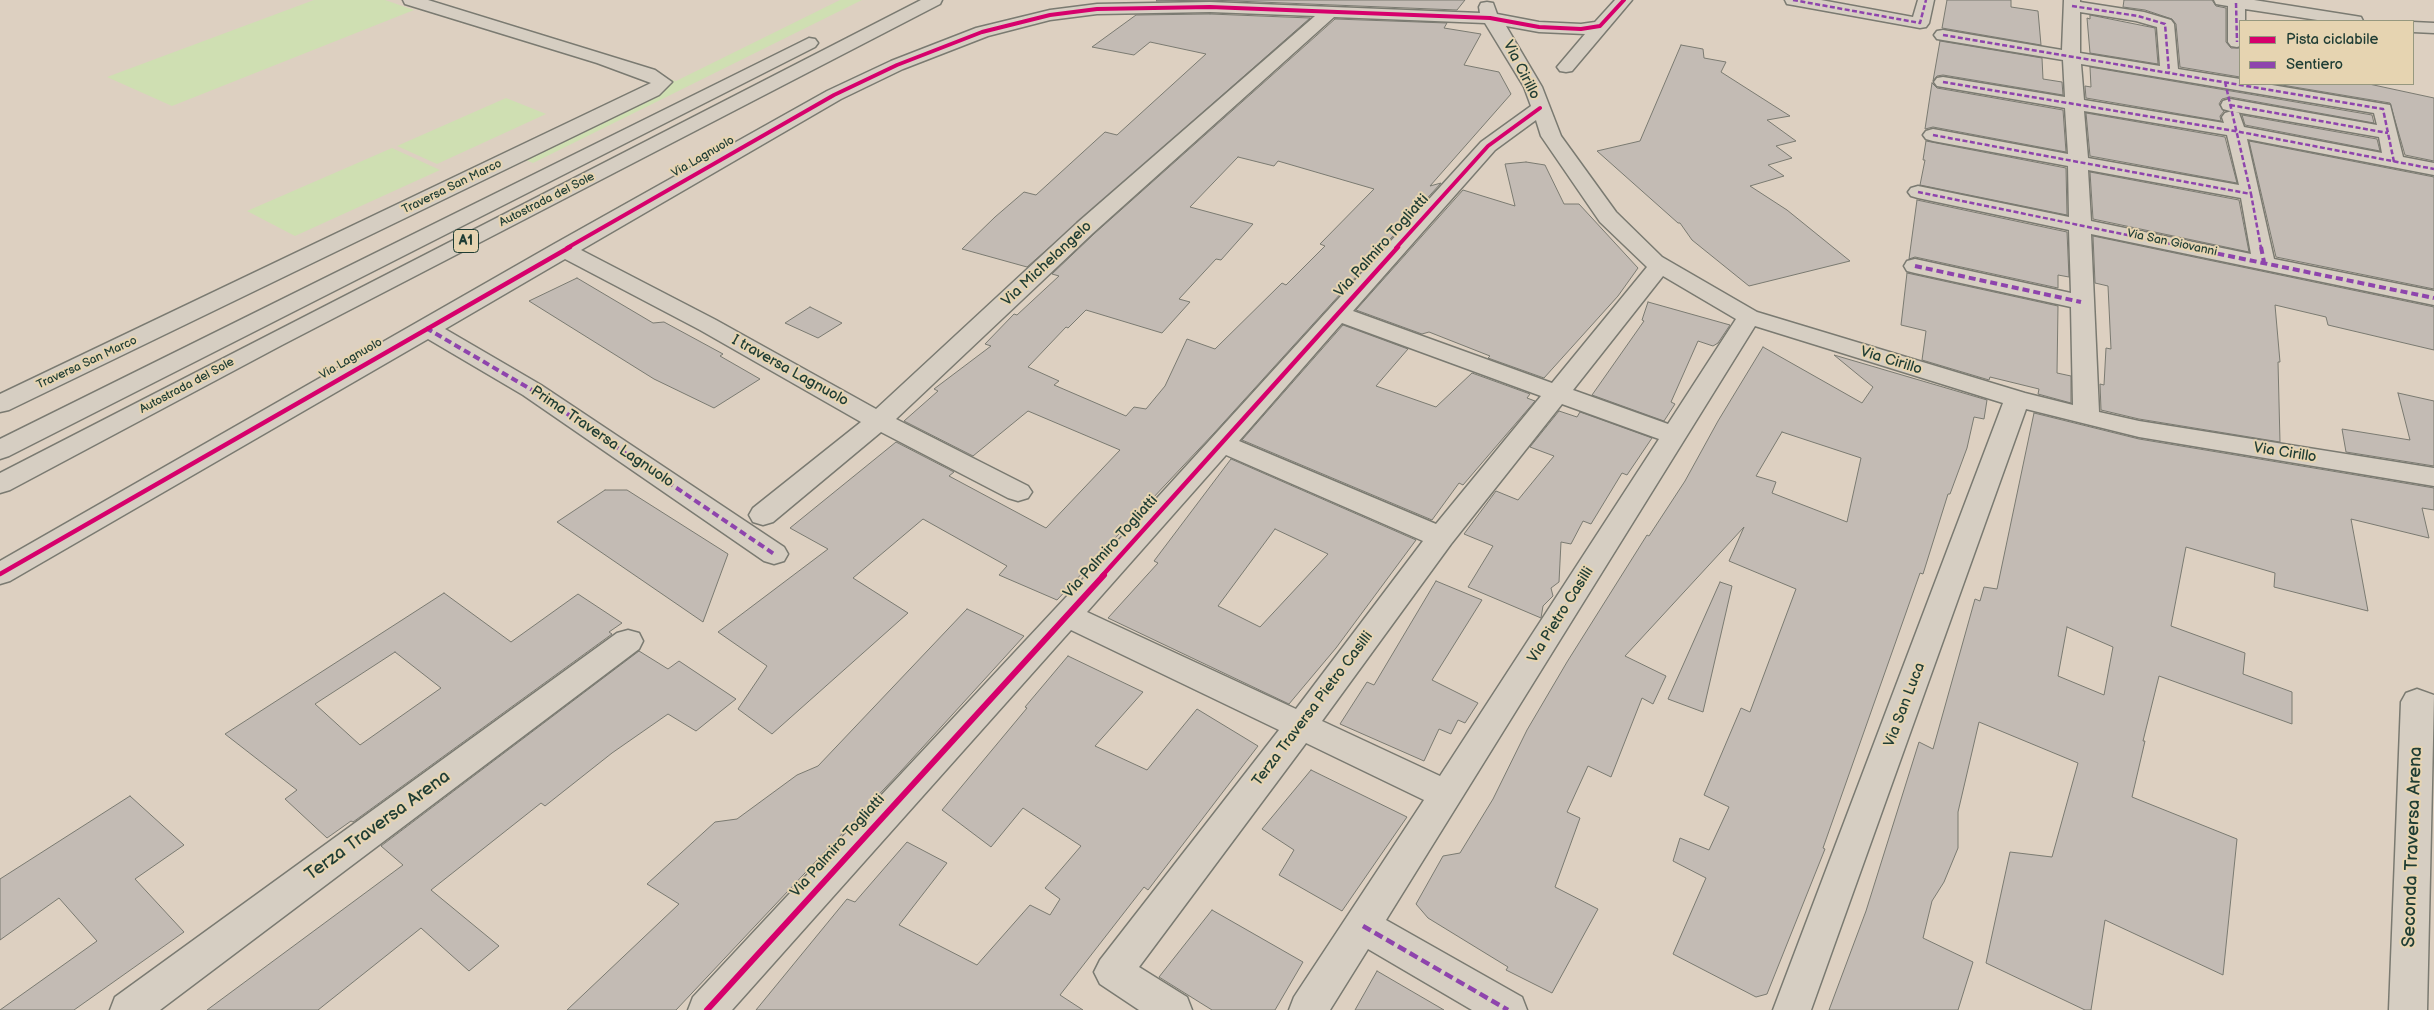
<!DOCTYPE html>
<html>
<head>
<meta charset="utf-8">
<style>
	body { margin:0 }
	#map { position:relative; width:2434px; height:1010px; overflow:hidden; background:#ddd0c1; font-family:"Balsamiq Sans",sans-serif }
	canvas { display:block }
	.legend { position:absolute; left:2239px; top:20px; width:175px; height:65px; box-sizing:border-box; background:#e6d4b1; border:1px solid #96987f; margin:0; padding:6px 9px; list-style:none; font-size:15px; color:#1f3d34 }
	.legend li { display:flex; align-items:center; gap:10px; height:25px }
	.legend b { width:25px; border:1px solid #96987f }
</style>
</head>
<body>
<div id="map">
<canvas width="2434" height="1010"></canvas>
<ul class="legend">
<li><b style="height:6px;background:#d6006c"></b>Pista ciclabile</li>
<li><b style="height:6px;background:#8e44ad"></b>Sentiero</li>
</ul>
</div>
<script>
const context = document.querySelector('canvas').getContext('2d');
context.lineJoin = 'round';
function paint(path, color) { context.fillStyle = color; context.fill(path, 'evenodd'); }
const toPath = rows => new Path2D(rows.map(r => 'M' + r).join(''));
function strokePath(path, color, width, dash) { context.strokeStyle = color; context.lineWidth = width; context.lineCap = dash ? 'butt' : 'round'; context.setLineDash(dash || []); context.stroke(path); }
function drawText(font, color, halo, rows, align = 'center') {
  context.font = font + ' "Balsamiq Sans",sans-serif'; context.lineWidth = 4; context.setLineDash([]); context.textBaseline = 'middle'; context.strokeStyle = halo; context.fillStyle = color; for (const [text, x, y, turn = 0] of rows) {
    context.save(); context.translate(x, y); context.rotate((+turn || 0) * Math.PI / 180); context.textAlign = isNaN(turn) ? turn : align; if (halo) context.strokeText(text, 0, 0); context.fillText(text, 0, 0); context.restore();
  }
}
paint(toPath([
	[314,0,385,0,414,10,172,106,107,77],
	[840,0,862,0,533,163,519,157,666,78,676,81],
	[506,98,546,114,437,164,397,146],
	[392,148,440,170,295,236,247,211]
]), '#cfdfb2');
const building = toPath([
	[1157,0,1465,0,1457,10,1210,0,1156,1,1157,0],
	[1947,0,2011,0,2011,7,2038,11,2041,45,1942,28,1947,0],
	[2124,0,2212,0,2216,6,2226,8,2226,42,2231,48,2240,48,2240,77,2180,67,2176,24,2172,19,2145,10,2123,7,2124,0],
	[1210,14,1310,18,1027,267,962,249,995,217,1024,192,1036,195,1105,132,1117,135,1206,54,1150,42,1134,55,1092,47,1136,15,1210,14],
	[2090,15,2155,28,2158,64,2090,53,2087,18,2090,19,2090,15],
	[1335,19,1447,23,1444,28,1481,34,1464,65,1499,72,1511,94,1430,186,1441,183,1214,433,1057,600,999,575,1007,566,923,519,853,578,908,613,772,734,738,709,767,666,718,632,828,549,790,528,896,442,954,472,949,476,1046,528,1120,450,1028,411,973,456,904,421,938,391,934,389,991,346,985,344,1014,314,1017,315,1059,276,1052,274,1094,234,1335,19],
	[1238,157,1274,166,1278,161,1374,189,1320,244,1325,246,1286,285,1282,283,1215,349,1187,339,1165,386,1146,409,1134,407,1126,416,1054,385,1059,381,1028,367,1066,327,1068,328,1086,310,1162,333,1190,302,1179,299,1216,259,1221,260,1253,224,1190,207,1238,157],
	[1940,41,2042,58,2043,79,2062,82,2063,95,1943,75,1937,76,1933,81,1940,41],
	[1681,45,1703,49,1704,58,1726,62,1721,72,1790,116,1767,120,1796,141,1776,146,1792,158,1768,165,1784,176,1750,186,1787,210,1850,261,1749,286,1692,240,1680,223,1678,223,1597,151,1640,141,1681,45],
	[2090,67,2372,115,2374,123,2230,97,2222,99,2219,104,2224,111,2220,116,2221,121,2086,98,2085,86,2091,87,2090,67],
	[1932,83,1937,88,2063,110,2066,152,1933,127,1925,129,1932,83],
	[2276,84,2369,84,2434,98,2434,161,2405,155,2390,103,2276,84],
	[2086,113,2225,137,2237,183,2090,156,2086,113],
	[2242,115,2377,139,2380,151,2245,125,2242,115],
	[1926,141,2066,168,2067,215,1920,185,1925,160,1923,160,1926,141],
	[2249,141,2434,177,2434,289,2276,257,2249,141],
	[1526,162,1545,165,1564,204,1579,204,1638,268,1618,296,1544,378,1488,358,1490,356,1429,332,1422,334,1356,310,1463,190,1515,206,1505,164,1526,162],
	[2090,172,2239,200,2249,252,2093,219,2090,172],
	[1917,200,2067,232,2069,277,2058,275,2058,288,1915,257,1909,259,1917,200],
	[2093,236,2434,307,2434,350,2328,325,2326,317,2275,305,2280,362,2278,362,2280,442,2139,419,2101,410,2100,384,2104,385,2106,348,2111,349,2108,286,2095,283,2093,236],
	[1907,273,2058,306,2057,373,2071,376,2071,403,2038,394,2039,389,1990,377,1989,380,1922,360,1926,331,1901,325,1907,273],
	[577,278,653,323,664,322,723,354,720,356,760,379,714,408,654,379,529,301,577,278],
	[1648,302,1730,325,1718,343,1713,346,1698,341,1671,402,1675,404,1664,421,1592,395,1644,321,1642,320,1648,302],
	[810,307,842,323,818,338,785,323,810,307],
	[1343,325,1408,349,1376,386,1436,407,1472,373,1530,394,1527,398,1535,401,1463,485,1459,483,1432,520,1242,440,1343,325],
	[1763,347,1862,403,1873,387,1834,355,1987,400,1984,419,1974,417,1967,448,1950,494,1948,494,1923,574,1920,573,1823,848,1825,849,1767,994,1756,997,1673,954,1706,878,1673,861,1680,838,1709,850,1729,807,1704,795,1741,708,1750,712,1796,589,1729,561,1744,527,1625,656,1666,676,1653,704,1642,698,1611,777,1588,766,1567,812,1580,818,1555,887,1598,909,1552,993,1506,970,1508,967,1428,918,1416,904,1443,856,1460,853,1493,799,1527,730,1567,662,1647,535,1649,536,1685,481,1718,421,1763,347],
	[1782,432,1861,458,1847,522,1772,493,1776,482,1756,476,1782,432],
	[2398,393,2434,401,2434,466,2346,452,2342,429,2410,440,2398,393],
	[1559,411,1577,417,1580,412,1652,438,1627,475,1622,473,1591,524,1583,521,1571,544,1561,542,1559,582,1551,588,1553,596,1543,606,1541,618,1468,587,1493,546,1464,534,1496,491,1518,500,1554,456,1530,447,1559,411],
	[2034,413,2139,439,2434,488,2434,510,2422,508,2429,538,2351,519,2368,611,2274,587,2275,573,2186,547,2171,626,2245,653,2243,674,2292,692,2292,724,2159,676,2143,741,2145,741,2132,797,2237,839,2223,975,2105,920,2091,1010,2085,1010,1986,963,2010,852,2052,857,2078,763,1979,722,1958,812,1958,848,1944,882,1932,901,1923,938,1973,962,1958,1010,1829,1010,1866,911,1919,742,1933,749,1975,599,1980,601,1984,587,1997,589,2034,413],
	[2067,627,2113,647,2104,695,2058,676,2067,627],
	[1231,459,1416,540,1336,648,1289,704,1108,618,1158,563,1154,561,1231,459],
	[1275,529,1328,554,1260,627,1218,606,1275,529],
	[605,490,627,490,728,554,703,622,557,522,605,490],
	[1436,581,1482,600,1432,680,1478,703,1465,723,1458,720,1451,734,1439,729,1424,761,1340,724,1367,682,1374,685,1436,581],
	[1720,582,1732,586,1703,712,1668,699,1720,582],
	[444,593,511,642,578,594,622,623,609,632,612,634,353,822,351,821,327,838,285,799,297,790,225,734,444,593],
	[395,652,441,688,360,745,315,704,395,652],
	[967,609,1024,636,901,771,676,1010,567,1010,679,904,647,884,715,822,737,819,797,775,818,766,967,609],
	[639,651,668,669,679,661,736,699,696,731,668,714,612,753,545,806,541,803,431,890,499,946,469,971,421,928,318,1010,207,1010,403,865,381,846,639,651],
	[1068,656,1143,692,1095,746,1147,770,1197,709,1258,746,1148,890,1144,887,1060,995,1083,1010,756,1010,847,899,855,902,907,842,947,863,899,925,977,965,1030,905,1050,915,1060,899,1045,888,1081,846,1023,808,991,847,942,810,1027,708,1025,707,1068,656],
	[1311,770,1407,817,1342,911,1279,875,1294,850,1262,829,1311,770],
	[130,796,184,845,135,879,184,932,74,1010,0,1010,97,941,59,898,0,940,0,879,130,796],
	[1212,910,1303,962,1275,1010,1212,1010,1159,977,1212,910],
	[1377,971,1444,1010,1355,1010,1377,971]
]);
paint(building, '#c3bbb4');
strokePath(building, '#7a7a71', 1);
const minor = toPath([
	[403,0,428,0,655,70,672,82,659,95,9,410,0,412,0,394,651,83,597,63,405,4,403,0],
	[1615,0,1632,0,1572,71,1566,72,1560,71,1557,67,1585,34,1539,32,1506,26,1542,87,1561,136,1616,212,1662,257,1757,312,2025,393,2073,405,2071,307,1915,273,1907,271,1904,266,1907,261,1915,259,2071,293,2069,230,1918,198,1911,196,1908,192,1911,188,1918,186,2069,217,2068,166,1933,141,1926,139,1923,135,1926,131,1933,129,2068,154,2065,108,1943,87,1937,86,1934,82,1937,78,1943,77,2065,97,2063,60,1937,39,1934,35,1937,31,1943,30,2062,50,2064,0,2080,0,2080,2,2144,12,2171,20,2174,24,2178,69,2240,79,2240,84,2266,84,2390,105,2403,157,2434,163,2434,175,2247,139,2274,259,2434,291,2434,305,2091,234,2099,412,2139,421,2434,468,2434,486,2139,437,2026,409,1811,1010,1773,1010,2003,403,1755,326,1386,920,1522,997,1527,1010,1472,1010,1368,949,1330,1010,1289,1010,1294,997,1424,800,1306,743,1139,967,1187,997,1192,1010,1139,1010,1100,984,1094,972,1100,960,1279,730,1071,630,732,1010,688,1010,693,997,1097,564,1481,142,1531,106,1524,87,1485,23,1334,17,1093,233,896,419,1028,486,1032,492,1028,498,1018,501,1008,498,881,432,773,522,763,525,753,522,749,515,753,508,861,422,700,330,565,259,445,329,541,385,784,547,788,554,784,561,774,564,764,561,523,395,428,339,10,581,0,584,0,561,554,244,827,91,891,61,976,28,1050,10,1097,4,1210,2,1480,13,1479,7,1481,3,1487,2,1493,3,1497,14,1539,22,1581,24,1595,22,1615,0],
	[1210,12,1315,16,1077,223,876,409,716,320,581,250,841,99,903,69,988,36,1050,20,1097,14,1210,12],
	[2080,12,2136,21,2157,27,2160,66,2080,53,2080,12],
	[2081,64,2374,113,2377,125,2230,99,2223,101,2221,105,2223,109,2230,111,2379,137,2382,153,2244,127,2239,113,2232,111,2225,113,2222,117,2224,123,2084,100,2081,64],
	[2084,111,2227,135,2239,185,2088,158,2084,111],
	[1536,120,1541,136,1600,222,1647,267,1552,383,1353,311,1495,150,1536,120],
	[2088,170,2241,198,2251,254,2091,221,2088,170],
	[1663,276,1736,319,1668,424,1573,390,1663,276],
	[1342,323,1541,396,1436,524,1239,441,1342,323],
	[1562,404,1659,439,1440,776,1322,721,1451,544,1562,404],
	[1226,455,1423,541,1296,709,1087,612,1226,455],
	[1785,0,1821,0,1913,17,1918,0,1934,0,1929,23,1926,27,1920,28,1793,5,1787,4,1785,0],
	[2214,0,2254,0,2355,16,2361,17,2363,21,2324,21,2245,9,2245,21,2240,21,2240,46,2237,47,2231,46,2228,42,2228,6,2216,4,2214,0],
	[2413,22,2434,23,2434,33,2413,32,2413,22],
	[628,630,639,633,643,641,639,649,160,1010,110,1010,115,997,617,633,628,630],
	[2417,689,2434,695,2427,1010,2389,1010,2401,702,2406,693,2417,689]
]);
const highway = toPath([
	[921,0,942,0,940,4,282,345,10,490,0,493,0,473,921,0],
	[809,38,815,39,818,43,815,47,9,456,0,459,0,439,809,38]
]);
strokePath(minor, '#7a7a71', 3);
strokePath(highway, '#7a7a71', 3);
paint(minor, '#d6cec2');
paint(highway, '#d6cec2');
strokePath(toPath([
	[1793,0,1920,23,1926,0],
	[2236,3,2237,42],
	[2072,6,2138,16,2165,24,2169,72],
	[1943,35,2383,109,2394,162],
	[1943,82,2235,131,2434,169],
	[2225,82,2251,194],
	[2230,105,2388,133],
	[1933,135,2251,194,2261,248],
	[1918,192,2191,248]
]), '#8e44ad', 2.5, [5, 2.5]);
strokePath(toPath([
	[2185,247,2434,298],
	[2261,247,2264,262],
	[1915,266,2081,302],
	[426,328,532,390,774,554]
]), '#8e44ad', 4, [7, 4]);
strokePath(toPath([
	[1363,926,1508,1010]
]), '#8e44ad', 4.5, [9, 4.5]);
strokePath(toPath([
	[567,248,834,95,897,65,982,32,1050,15,1097,9,1210,7,1490,18,1539,27,1581,29,1600,26,1624,0],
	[1396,248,1488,146,1540,108]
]), '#d6006c', 4);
strokePath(toPath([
	[0,574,570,247],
	[1102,576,1398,247]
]), '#d6006c', 4.5);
strokePath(toPath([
	[707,1010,1104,575]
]), '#d6006c', 6);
drawText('12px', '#1f3d34', '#e6d4b1', [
	["Via Lagnuolo",703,157,-30],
	["Traversa San Marco",452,187,-26],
	["Autostrada del Sole",547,200,-27],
	["Via San Giovanni",2172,243,12],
	["Via Lagnuolo",351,359,-30],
	["Traversa San Marco",87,363,-25],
	["Autostrada del Sole",187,386,-28]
]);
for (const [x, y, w] of [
	[466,241,25]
]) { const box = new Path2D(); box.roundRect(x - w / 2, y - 11.5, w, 23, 4); context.fillStyle = '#e6d4b1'; context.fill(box); strokePath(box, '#1f3d34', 1); }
drawText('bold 14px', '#1f3d34', null, [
	["A1",466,241]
]);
drawText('15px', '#1f3d34', '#e6d4b1', [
	["Via Cirillo",1521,70,63],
	["Via Palmiro Togliatti",1382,246,-48],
	["Via Michelangelo",1047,264,-43],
	["Via Cirillo",1891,361,17],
	["I traversa Lagnuolo",790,371,29],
	["Prima Traversa Lagnuolo",602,437,34],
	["Via Cirillo",2285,453,9],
	["Via Palmiro Togliatti",1111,547,-48],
	["Via Pietro Casilli",1561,615,-58],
	["Via San Luca",1905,705,-69],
	["Terza Traversa Pietro Casilli",1313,709,-53],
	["Via Palmiro Togliatti",838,846,-48]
]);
drawText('18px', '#1f3d34', '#e6d4b1', [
	["Terza Traversa Arena",378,826,-36],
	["Seconda Traversa Arena",2413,847,-88]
]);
</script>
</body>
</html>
